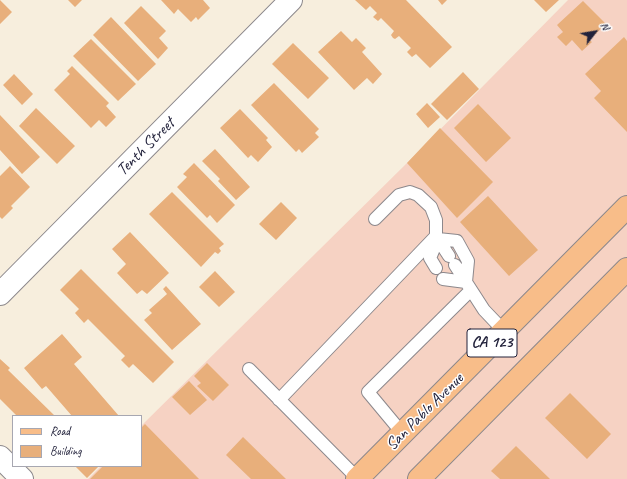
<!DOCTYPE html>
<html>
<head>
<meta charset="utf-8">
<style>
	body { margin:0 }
	#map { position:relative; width:627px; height:479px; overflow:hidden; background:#f7eedd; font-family:Caveat,sans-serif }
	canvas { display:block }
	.legend { position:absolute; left:12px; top:415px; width:130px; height:52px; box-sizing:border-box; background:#fff; border:1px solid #a7a7b1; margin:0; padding:5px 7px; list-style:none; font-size:12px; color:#22223b }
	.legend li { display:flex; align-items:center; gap:8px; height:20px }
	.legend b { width:20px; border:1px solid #a7a7b1 }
	.north { position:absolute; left:575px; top:12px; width:40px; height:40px; -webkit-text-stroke:3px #fff; paint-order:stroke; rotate:59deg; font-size:11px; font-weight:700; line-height:16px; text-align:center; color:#22223b }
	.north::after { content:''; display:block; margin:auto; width:14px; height:18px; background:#22223b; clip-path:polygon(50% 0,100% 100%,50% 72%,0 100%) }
</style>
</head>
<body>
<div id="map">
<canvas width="627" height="479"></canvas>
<ul class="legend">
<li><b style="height:5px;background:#f8bd89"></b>Road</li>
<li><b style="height:11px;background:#e8af7b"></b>Building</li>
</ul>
<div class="north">N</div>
</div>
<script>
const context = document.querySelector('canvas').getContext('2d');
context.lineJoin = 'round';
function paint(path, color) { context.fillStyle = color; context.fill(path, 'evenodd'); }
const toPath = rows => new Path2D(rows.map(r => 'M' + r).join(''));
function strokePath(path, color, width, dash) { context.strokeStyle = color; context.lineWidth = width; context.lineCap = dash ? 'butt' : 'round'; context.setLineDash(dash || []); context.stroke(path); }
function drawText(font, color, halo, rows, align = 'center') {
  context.font = font + ' Caveat,sans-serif'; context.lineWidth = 3; context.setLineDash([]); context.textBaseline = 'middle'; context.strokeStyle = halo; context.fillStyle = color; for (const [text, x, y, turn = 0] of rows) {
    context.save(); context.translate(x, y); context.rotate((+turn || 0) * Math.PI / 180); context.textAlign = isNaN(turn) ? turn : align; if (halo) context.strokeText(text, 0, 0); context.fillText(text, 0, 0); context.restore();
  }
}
paint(toPath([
	[568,0,627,0,627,479,88,479,101,466,141,466,141,426,407,163]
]), '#f6d2c3');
paint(toPath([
	[0,0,12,12,0,24],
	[68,0,82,0,75,7],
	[161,0,203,0,210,8,198,20,196,17,191,22,178,9,174,14],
	[355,0,406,0,452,47,430,68,416,54,412,57,407,52,411,48,399,36,395,39,393,38,391,35,394,31,381,18,378,21,373,17,377,13,370,6,366,10],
	[438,0,447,0,442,5],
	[534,0,559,0,546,12],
	[583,1,606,24,589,40,592,42,582,51,572,40,566,46,557,37,563,32,557,25],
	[141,6,166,31,159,38,168,48,158,59,124,23],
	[111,17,156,64,138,81,93,35],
	[341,31,352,42,356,38,366,48,362,52,382,74,373,84,367,78,354,90,318,52],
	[624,37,627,41,627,132,594,98,601,91,585,74],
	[91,39,136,84,118,101,73,56],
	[293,43,329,78,308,99,272,64],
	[72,66,109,103,106,106,116,117,106,127,99,120,91,128,54,90,70,74,67,71],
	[463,72,479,89,447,120,431,104],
	[14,74,33,94,22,105,3,85],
	[274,83,319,129,315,133,319,137,302,153,299,149,296,152,251,105],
	[427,103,440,117,428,128,416,114],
	[478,104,511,138,486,162,454,128],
	[36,108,75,146,57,164,19,126],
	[240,109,268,138,266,140,272,147,258,162,251,155,248,158,220,128],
	[0,115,40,157,22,174,0,150],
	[440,128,493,182,457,218,407,163],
	[215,149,250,187,236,200,218,181,220,179,202,161],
	[194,163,235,205,217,223,210,215,207,218,177,187,187,177,183,174],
	[10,166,30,187,11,206,13,208,2,219,0,217,0,176],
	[172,192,224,244,219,248,221,251,218,254,215,252,201,267,149,214],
	[488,196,538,250,509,276,460,222],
	[281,202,297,218,276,240,259,224],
	[130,232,169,273,147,294,142,290,137,294,117,273,126,264,112,249],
	[81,269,174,362,153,383,133,364,129,368,121,360,125,356,88,319,84,323,75,313,79,309,60,290],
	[215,271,235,292,219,307,199,287],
	[166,286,201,324,172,350,144,320,152,313,149,310,167,294,163,289],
	[62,334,82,357,74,364,119,416,72,416,46,386,42,389,24,368],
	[0,359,10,368,8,370,55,416,17,416,0,399],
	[207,363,229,385,213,401,197,386,201,383,194,376],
	[189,381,207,400,190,415,172,397],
	[570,393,611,434,587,459,545,418],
	[145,424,199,479,90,479,103,466,141,466,141,428],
	[243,437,286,479,251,479,226,455],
	[516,446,550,479,500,479,491,471],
	[75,466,99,466,87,478]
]), '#e8af7b');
const service = toPath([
	[375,219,399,195,410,192,418,195,431,207,436,220,436,236,449,256],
	[438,239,457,241,468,261,466,282],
	[455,265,484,310,504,331],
	[436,268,430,258,438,239],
	[443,279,466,282],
	[249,369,358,479],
	[279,400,436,236],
	[403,434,368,392,471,290]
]);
const minor = toPath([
	[0,294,291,0]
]);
const tertiary = toPath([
	[0,457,22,479]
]);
const primary = toPath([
	[357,479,627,207],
	[419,479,627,269]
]);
strokePath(service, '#8c888c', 14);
strokePath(minor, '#8c888c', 24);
strokePath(tertiary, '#8c888c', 24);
strokePath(primary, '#8c888c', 24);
strokePath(service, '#fff', 12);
strokePath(minor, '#fff', 22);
strokePath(tertiary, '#fff', 22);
strokePath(primary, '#f8bd89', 22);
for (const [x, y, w] of [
	[492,343,50]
]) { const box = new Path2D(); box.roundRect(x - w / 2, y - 14, w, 28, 3); context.fillStyle = '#fff'; context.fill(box); strokePath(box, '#22223b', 1); }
drawText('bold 16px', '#22223b', null, [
	["CA 123",492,343]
]);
drawText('17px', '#22223b', '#fff', [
	["Tenth Street",146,147,-45],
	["San Pablo Avenue",425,412,-45]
]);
</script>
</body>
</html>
